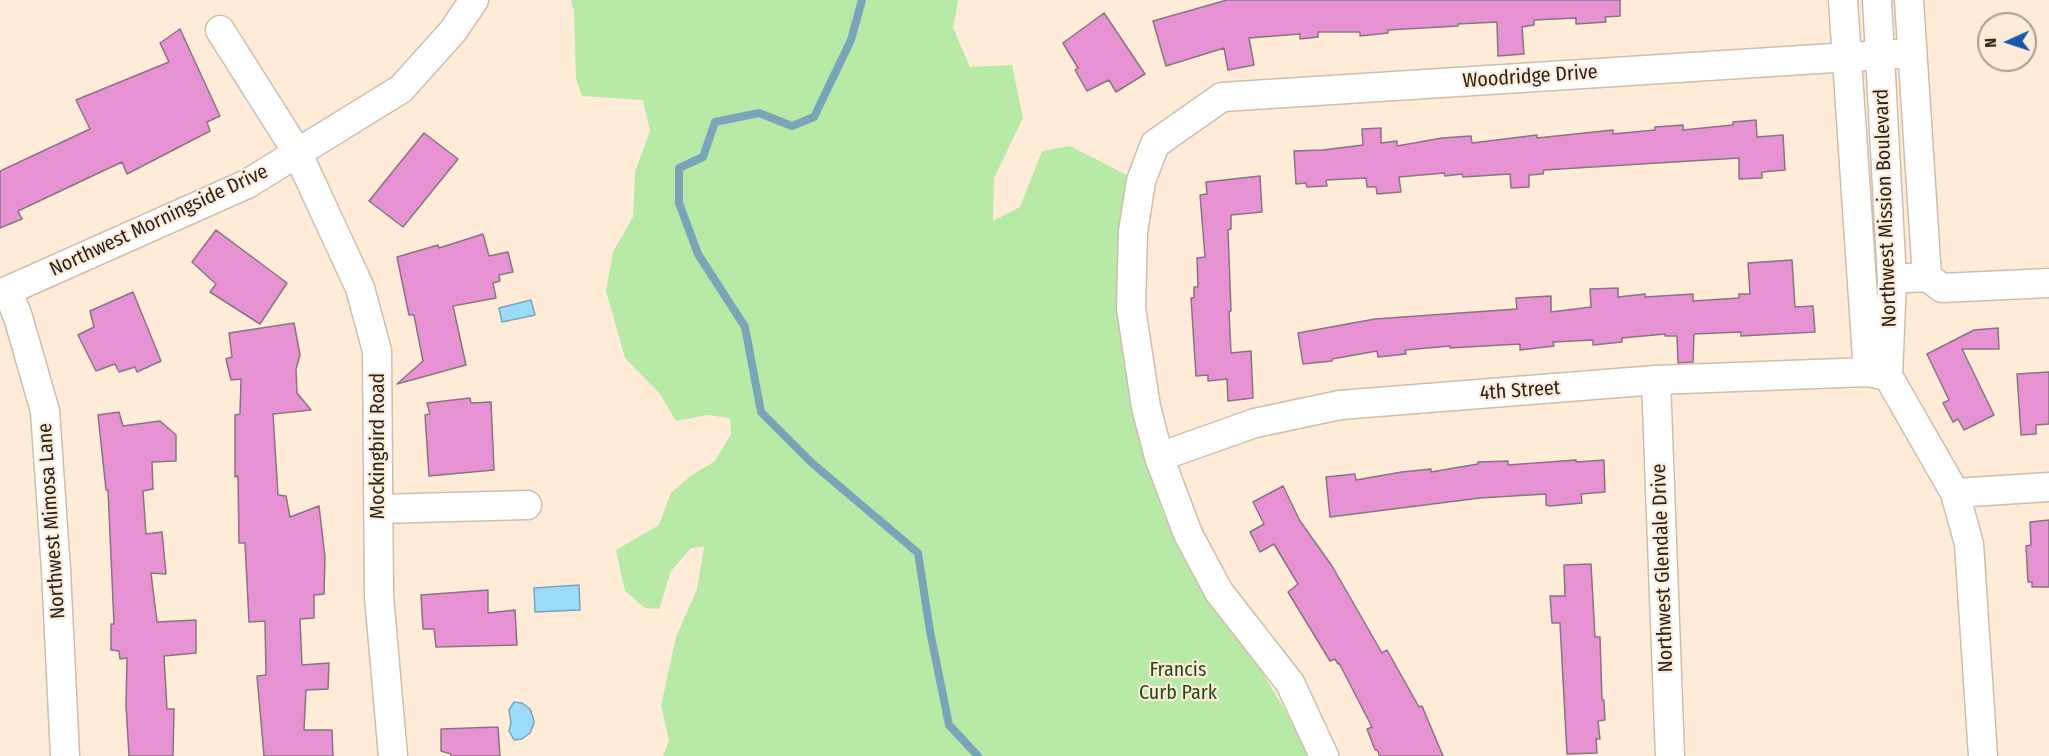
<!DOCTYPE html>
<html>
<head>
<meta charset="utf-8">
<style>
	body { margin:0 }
	#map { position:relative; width:2049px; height:756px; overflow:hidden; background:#feecd9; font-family:"Fira Sans Condensed",sans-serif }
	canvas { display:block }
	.north { position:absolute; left:1977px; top:12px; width:60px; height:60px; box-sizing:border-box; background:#feecd9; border:2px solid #aa9c8e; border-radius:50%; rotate:267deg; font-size:16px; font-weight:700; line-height:24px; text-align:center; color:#2b241d }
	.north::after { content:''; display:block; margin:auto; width:21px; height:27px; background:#1858a9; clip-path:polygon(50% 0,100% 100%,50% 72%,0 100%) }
</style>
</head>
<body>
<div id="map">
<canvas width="2049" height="756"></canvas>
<div class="north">N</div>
</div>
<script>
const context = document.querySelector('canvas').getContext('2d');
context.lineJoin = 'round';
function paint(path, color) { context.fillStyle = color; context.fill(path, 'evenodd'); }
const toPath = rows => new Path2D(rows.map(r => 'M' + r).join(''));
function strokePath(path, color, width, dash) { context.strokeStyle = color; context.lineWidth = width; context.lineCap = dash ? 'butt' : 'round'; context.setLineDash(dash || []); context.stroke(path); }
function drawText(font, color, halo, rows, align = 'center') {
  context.font = font + ' "Fira Sans Condensed",sans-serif'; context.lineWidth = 4.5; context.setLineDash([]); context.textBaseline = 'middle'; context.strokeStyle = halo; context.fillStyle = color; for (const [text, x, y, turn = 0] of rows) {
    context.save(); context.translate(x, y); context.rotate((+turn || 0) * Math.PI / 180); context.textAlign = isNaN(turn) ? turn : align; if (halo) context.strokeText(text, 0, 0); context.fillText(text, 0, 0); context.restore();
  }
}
paint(toPath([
	[571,0,958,0,953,28,970,67,1012,65,1023,118,994,178,993,221,1020,207,1042,151,1070,146,1127,175,1118,235,1122,305,1135,415,1143,456,1163,513,1182,555,1206,597,1259,667,1285,710,1301,741,1307,756,663,756,669,740,661,706,676,637,697,589,704,547,691,548,671,571,659,609,645,608,625,591,616,550,659,525,671,493,692,475,715,461,731,434,730,418,707,415,676,421,660,394,625,358,606,291,613,252,633,217,635,172,650,131,643,100,582,96,576,79,574,11]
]), '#b7e9a7');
const water = toPath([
	[531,300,535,315,502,322,499,308,531,300],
	[579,585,580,610,535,612,534,588,579,585],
	[514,702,522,703,530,709,533,717,534,723,530,733,522,739,514,740,509,731,511,723,509,710,514,702]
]);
paint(water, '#9bdcfb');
strokePath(water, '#79a5b8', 1.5);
strokePath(toPath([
	[862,0,851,40,814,117,792,126,759,113,715,122,703,157,679,168,679,203,698,254,745,327,761,412,812,463,918,553,930,631,949,725,978,756]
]), '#79a5b8', 8);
const building = toPath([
	[1227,0,1620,0,1620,16,1605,17,1606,22,1576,24,1576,18,1534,20,1534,25,1522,27,1524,54,1498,56,1497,22,1458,24,1458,26,1388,30,1388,33,1360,36,1360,32,1318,32,1318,37,1300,39,1300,34,1249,38,1254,65,1228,70,1224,48,1166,66,1153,21,1227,0],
	[1104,13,1145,74,1116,92,1109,80,1087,91,1075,70,1078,68,1063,43,1104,13],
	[180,29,220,116,207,122,210,131,127,174,122,162,18,211,22,219,0,228,0,171,90,129,76,100,169,62,160,43,180,29],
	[1756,120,1757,137,1783,135,1785,170,1762,172,1762,178,1739,179,1739,158,1544,170,1543,174,1529,175,1529,187,1511,188,1510,174,1463,177,1462,174,1445,176,1444,173,1399,177,1401,192,1377,194,1376,187,1367,187,1366,178,1326,180,1327,186,1307,187,1306,183,1296,184,1294,151,1323,150,1363,145,1362,129,1381,128,1381,143,1397,141,1397,146,1442,138,1471,136,1472,143,1537,135,1537,138,1613,130,1613,134,1655,130,1655,127,1683,125,1683,130,1733,125,1733,122,1756,120],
	[424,133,458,159,403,227,369,201,424,133],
	[1260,176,1262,212,1231,215,1231,229,1228,230,1231,311,1229,311,1231,353,1251,351,1253,398,1228,401,1227,379,1208,381,1208,375,1196,376,1191,298,1194,298,1194,287,1198,287,1197,258,1205,257,1200,195,1207,194,1206,182,1260,176],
	[216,230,287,283,260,324,210,292,216,284,192,262,216,230],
	[483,234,489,256,508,252,513,272,499,275,500,281,493,283,496,298,453,306,466,365,397,384,423,361,414,315,409,315,397,257,438,245,439,248,483,234],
	[1792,260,1795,307,1813,306,1815,332,1741,336,1741,332,1694,334,1693,362,1678,363,1677,336,1665,336,1665,334,1622,338,1622,342,1593,345,1593,340,1553,342,1554,346,1520,350,1520,344,1450,348,1450,346,1405,350,1406,354,1378,357,1377,351,1332,359,1332,361,1303,364,1298,333,1375,319,1517,309,1516,298,1551,296,1551,312,1591,307,1590,289,1618,288,1618,297,1645,294,1645,297,1693,294,1693,301,1739,298,1739,294,1750,294,1748,263,1792,260],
	[133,292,161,361,137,372,135,367,119,372,115,364,96,371,78,335,94,327,90,311,133,292],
	[294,323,300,355,296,369,297,393,311,410,273,414,278,495,286,496,290,517,319,506,325,557,324,594,314,595,314,618,300,619,302,665,329,663,328,689,306,690,304,730,332,730,333,756,264,756,257,676,266,675,265,621,249,622,245,543,239,543,238,476,235,477,235,415,240,414,241,379,231,380,226,359,232,357,229,333,294,323],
	[1998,328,1999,349,1962,349,1994,415,1964,430,1958,419,1953,422,1943,403,1949,400,1927,354,1974,330,1998,328],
	[2049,372,2049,424,2036,425,2036,434,2021,435,2017,374,2049,372],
	[470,398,471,403,491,402,494,470,429,476,425,415,430,414,427,403,470,398],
	[119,412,123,426,160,421,176,435,176,461,152,462,153,489,143,491,146,534,162,532,166,574,151,573,157,622,196,620,196,653,164,656,167,709,174,709,173,756,129,756,126,705,127,658,120,659,119,651,111,650,111,624,114,624,108,490,106,490,98,415,119,412],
	[1576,460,1576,462,1604,460,1605,492,1581,494,1582,503,1550,506,1546,505,1546,494,1480,498,1330,517,1326,477,1355,474,1356,480,1402,472,1431,469,1431,472,1478,464,1478,462,1508,461,1508,465,1576,460],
	[1283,486,1300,521,1332,566,1382,653,1387,650,1419,707,1422,706,1443,756,1380,756,1377,750,1375,750,1367,729,1372,727,1339,663,1338,664,1335,659,1330,661,1288,592,1298,584,1274,544,1260,552,1250,532,1264,524,1253,502,1283,486],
	[2049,520,2049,587,2032,587,2032,582,2028,582,2026,546,2031,545,2030,522,2049,520],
	[1591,564,1595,637,1600,637,1602,700,1604,700,1605,720,1598,721,1600,739,1596,739,1597,753,1567,754,1560,623,1552,623,1550,596,1565,596,1564,565,1591,564],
	[488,590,488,613,515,610,517,645,436,647,434,629,423,629,421,595,488,590],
	[498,727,500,756,451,756,451,754,441,751,441,729,498,727]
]);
paint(building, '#e792d2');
strokePath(building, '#887482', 1.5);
const minor = toPath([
	[1843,0,1868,372],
	[1877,0,1892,280,1888,376,1955,493,1969,544,1983,756],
	[1909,0,1927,277],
	[220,30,297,152,360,288,377,351,379,596,393,756],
	[1908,278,1927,277,1942,288,2049,283],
	[8,292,18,317,45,411,56,570,65,756],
	[0,294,247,184,401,89,453,31,474,0],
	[1656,380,1670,756],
	[1159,457,1255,423,1340,405,1656,380,1868,372,1888,376],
	[1955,493,2049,487],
	[378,509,527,505],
	[1324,756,1290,683,1219,592,1188,534,1159,457,1146,407,1131,308,1133,232,1141,181,1155,144,1222,97,1912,53]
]);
strokePath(minor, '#cfbdab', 31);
strokePath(minor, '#fff', 28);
drawText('20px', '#2b241d', '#feecd9', [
	["Woodridge Drive",1530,77,-4],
	["Northwest Mission Boulevard",1886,208,-92],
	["Northwest Morningside Drive",159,221,-25],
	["4th Street",1520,391,-4],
	["Mockingbird Road",378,446,-90],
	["Northwest Mimosa Lane",52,521,-94],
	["Northwest Glendale Drive",1663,568,-92]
]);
drawText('20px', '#244d15', '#feecd9', [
	["Francis",1178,670],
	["Curb Park",1178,693]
]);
</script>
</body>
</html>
